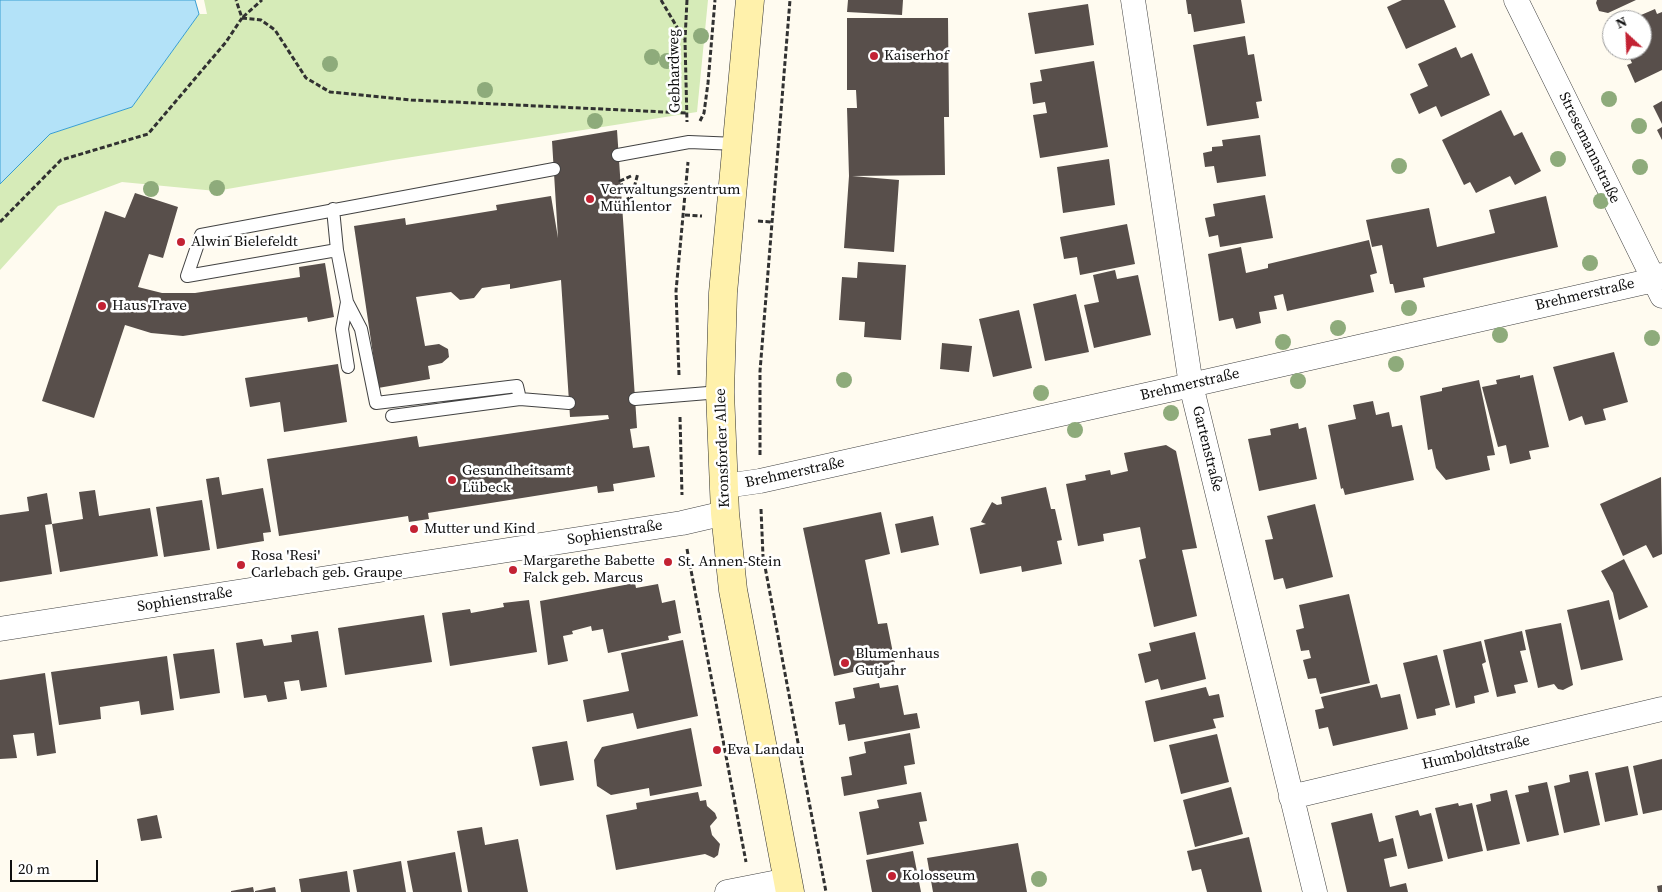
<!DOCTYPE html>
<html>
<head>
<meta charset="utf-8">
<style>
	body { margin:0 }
	#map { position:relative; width:1662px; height:892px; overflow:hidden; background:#fffbf0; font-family:"Source Serif 4",serif }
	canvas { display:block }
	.north { position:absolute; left:1602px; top:10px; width:50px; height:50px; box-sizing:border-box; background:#fff; border:1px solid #9f9f9f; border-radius:50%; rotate:335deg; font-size:14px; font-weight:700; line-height:20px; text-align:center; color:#0f0f0f }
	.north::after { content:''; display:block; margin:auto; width:18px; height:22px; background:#c32233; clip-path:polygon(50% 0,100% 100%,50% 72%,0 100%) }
	.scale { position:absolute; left:10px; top:860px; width:88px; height:22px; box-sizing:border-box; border:2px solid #0f0f0f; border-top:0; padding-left:6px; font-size:15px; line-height:18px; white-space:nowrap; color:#0f0f0f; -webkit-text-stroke:4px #fff; paint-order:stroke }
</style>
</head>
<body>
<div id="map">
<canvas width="1662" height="892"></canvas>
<div class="north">N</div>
<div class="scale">20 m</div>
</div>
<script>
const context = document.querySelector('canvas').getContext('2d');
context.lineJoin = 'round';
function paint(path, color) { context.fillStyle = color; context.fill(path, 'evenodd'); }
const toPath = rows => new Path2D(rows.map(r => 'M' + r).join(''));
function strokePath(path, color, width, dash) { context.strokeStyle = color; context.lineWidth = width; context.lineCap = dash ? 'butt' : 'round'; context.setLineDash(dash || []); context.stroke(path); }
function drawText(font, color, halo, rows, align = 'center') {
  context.font = font + ' "Source Serif 4",serif'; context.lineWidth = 5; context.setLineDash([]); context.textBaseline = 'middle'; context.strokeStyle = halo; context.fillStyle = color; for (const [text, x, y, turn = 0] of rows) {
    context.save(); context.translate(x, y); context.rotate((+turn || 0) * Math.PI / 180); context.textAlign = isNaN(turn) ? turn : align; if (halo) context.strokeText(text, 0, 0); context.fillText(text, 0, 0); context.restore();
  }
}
paint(toPath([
	[204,0,708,0,697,112,393,160,216,191,122,182,58,206,0,270,0,184,50,134,132,107,199,14,207,14]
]), '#d6ebb8');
const water = toPath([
	[0,0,195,0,199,14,132,107,50,134,0,184,0,0]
]);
paint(water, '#b3e2f8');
strokePath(water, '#389ed1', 1);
paint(toPath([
	[848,0,903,0,902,15,847,12],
	[1186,0,1241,0,1245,23,1194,32,1191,14,1188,14],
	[1402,0,1444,0,1456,27,1406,49,1387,7],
	[1597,0,1636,0,1608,13,1599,11,1596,3],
	[1088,4,1094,45,1035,54,1028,13],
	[1655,9,1657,14,1662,12,1662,70,1635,83,1627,65,1632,63,1626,50,1642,50,1643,20,1641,15],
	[847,18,948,18,949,117,944,117,945,175,852,176,899,180,894,252,844,248,849,176,847,108,857,108,856,90,847,90],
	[1245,36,1248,55,1254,54,1262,101,1256,102,1259,118,1207,126,1193,45],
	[1456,47,1461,58,1472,53,1490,95,1441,117,1436,106,1419,114,1410,94,1428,86,1418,64],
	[1094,61,1108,147,1040,158,1033,115,1047,113,1045,102,1033,104,1030,83,1042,81,1040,70],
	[1662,101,1662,124,1653,106],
	[1501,110,1514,136,1522,132,1541,171,1515,185,1510,176,1476,193,1470,182,1464,185,1442,140],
	[1662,127,1662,140,1657,130],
	[617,130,637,428,630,429,633,448,649,446,655,477,613,484,614,491,598,493,597,486,591,487,428,513,429,519,409,522,408,516,279,536,267,459,417,436,419,447,609,419,608,415,570,417,561,280,510,289,510,284,482,288,474,298,460,300,451,292,416,297,425,346,439,344,448,349,449,357,442,363,428,366,430,379,378,388,354,226,405,218,406,225,497,210,496,205,551,196,558,238,552,141],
	[1260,135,1266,176,1217,183,1214,166,1205,167,1203,153,1212,151,1212,147,1223,146,1222,140],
	[1109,159,1115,205,1063,213,1057,167],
	[135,193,178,207,163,258,149,254,138,287,162,293,195,293,300,277,299,267,325,263,334,317,308,322,307,317,183,336,151,333,125,325,94,418,42,401,105,211,125,218],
	[1265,195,1273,238,1220,247,1218,235,1209,237,1205,218,1215,216,1213,204],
	[1546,196,1558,247,1423,278,1425,287,1395,293,1393,284,1390,284,1382,245,1372,247,1366,220,1429,208,1437,247,1495,233,1489,210],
	[1127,224,1135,264,1080,275,1077,257,1064,259,1060,237],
	[1369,240,1377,273,1370,275,1374,292,1287,311,1283,294,1274,296,1277,309,1259,312,1261,323,1236,329,1233,318,1219,321,1208,254,1241,247,1246,273,1268,268,1268,264],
	[858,262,906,265,901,340,864,337,865,322,839,320,842,277,857,278],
	[1115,270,1117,279,1138,275,1151,335,1094,348,1084,305,1099,302,1093,275],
	[1076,294,1089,352,1045,361,1033,304],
	[1019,310,1032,368,993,377,979,319],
	[942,343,972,346,969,372,940,369],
	[1614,352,1628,402,1603,409,1606,420,1585,425,1582,416,1569,421,1553,367],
	[338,364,347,422,284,432,280,402,250,407,245,378],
	[1520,375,1520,378,1533,375,1549,447,1529,451,1531,459,1510,464,1506,445,1498,447,1482,387,1497,384,1496,380],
	[1479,380,1495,455,1487,456,1490,470,1446,480,1436,468,1432,449,1428,450,1420,396,1442,391,1442,388],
	[1373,401,1376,415,1389,412,1392,427,1402,425,1414,480,1345,495,1343,488,1341,489,1328,425,1356,419,1353,405],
	[1298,423,1299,429,1306,427,1317,479,1259,491,1248,439,1271,435,1270,429],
	[1166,445,1176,451,1197,548,1182,550,1197,616,1154,627,1139,560,1146,558,1140,527,1103,534,1104,541,1078,546,1066,484,1086,480,1085,475,1110,470,1111,475,1128,471,1124,453],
	[219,477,222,495,263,488,271,532,263,533,264,541,217,549,206,479],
	[1661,477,1662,554,1653,558,1646,545,1623,556,1600,504],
	[1046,487,1051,509,1055,509,1062,540,1057,541,1062,564,1022,572,1021,566,980,574,970,528,986,524,981,522,992,502,997,505,1002,504,1001,497],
	[95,490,99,516,150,508,158,556,60,572,52,524,45,525,52,574,0,582,0,515,29,511,27,497,47,493,52,524,83,519,79,492],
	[202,500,210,550,164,557,156,507],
	[1315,504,1333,577,1286,589,1283,578,1274,580,1265,540,1273,539,1267,516],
	[881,512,890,554,865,560,878,624,887,623,895,663,834,676,803,528],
	[933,516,939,545,901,553,895,524],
	[1624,559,1648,607,1619,620,1613,593,1601,571],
	[635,583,636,588,658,584,662,603,675,600,681,633,668,636,669,640,608,653,603,629,592,631,591,626,572,631,573,634,563,636,568,661,548,665,540,601],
	[1349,594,1370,683,1320,694,1316,678,1308,679,1303,660,1311,658,1309,650,1301,651,1296,630,1304,628,1299,605],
	[529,600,537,652,450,666,442,613,470,609,471,613,504,607,503,603],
	[1609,600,1623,660,1581,670,1567,610],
	[424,615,432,662,345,675,338,628],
	[1561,623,1573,685,1563,690,1558,689,1554,684,1538,688,1525,630],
	[318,631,327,687,301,691,299,680,284,682,287,699,268,702,266,695,244,698,236,643,262,639,264,646,292,642,291,635],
	[1522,631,1526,650,1520,651,1528,682,1514,685,1516,693,1497,697,1484,640],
	[1195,632,1206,679,1161,690,1158,679,1145,683,1138,654,1151,651,1149,643],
	[683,640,698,716,637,729,633,713,587,722,583,700,629,691,621,653],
	[1481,641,1486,662,1482,664,1489,692,1474,696,1475,703,1456,708,1443,650],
	[214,649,220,693,180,699,173,654],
	[1437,655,1450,705,1435,709,1436,715,1417,719,1403,663],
	[167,656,174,710,141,715,139,701,100,707,101,719,59,725,51,672],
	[45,673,56,753,37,756,34,733,13,735,17,758,0,759,0,680],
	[879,683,880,688,898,685,904,715,917,713,920,728,848,741,845,724,839,725,835,702,855,698,853,688],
	[1377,684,1381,698,1400,694,1408,729,1333,746,1328,727,1319,729,1315,710,1324,708,1321,697],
	[1206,687,1209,696,1219,694,1224,717,1213,719,1216,728,1154,742,1145,701],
	[691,728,702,786,650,796,649,788,611,795,597,786,594,760,602,747],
	[910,733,915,764,904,766,907,784,844,796,841,777,852,775,849,757,866,753,864,742],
	[1217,734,1229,782,1181,794,1169,745],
	[567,741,574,780,540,786,532,747],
	[1662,759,1662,810,1643,814,1633,766],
	[1628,766,1638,815,1605,822,1595,773],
	[1588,771,1600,825,1564,833,1554,786,1570,782,1569,775],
	[1547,782,1559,835,1527,842,1515,795,1529,792,1528,786],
	[1231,787,1243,834,1195,847,1183,800],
	[1507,790,1520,844,1487,851,1476,805,1491,801,1490,794],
	[698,792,700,801,706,800,707,806,715,813,717,818,710,826,712,835,720,844,718,855,714,858,705,854,616,870,606,815,637,809,636,803],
	[921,792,927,821,919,822,924,844,867,855,859,812,879,808,877,800],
	[1458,803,1459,806,1472,803,1483,851,1448,859,1435,808],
	[1418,810,1420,816,1431,813,1443,861,1408,869,1395,816],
	[1372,813,1379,842,1393,838,1397,856,1384,859,1390,887,1406,883,1408,892,1347,892,1331,823],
	[157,815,162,838,141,841,137,819],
	[482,827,485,845,518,839,528,892,468,892,457,831],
	[1249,837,1262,892,1207,892,1201,869,1192,871,1187,851],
	[1018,843,1027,892,933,892,927,858],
	[913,851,921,892,872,892,866,860],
	[455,852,462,892,413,892,407,861],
	[401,861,406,892,357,892,353,870],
	[347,871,350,892,301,892,299,879],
	[1662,885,1662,892,1658,892,1657,886],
	[253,887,254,892,231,892,231,891],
	[275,887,276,892,255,892,255,891]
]), '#584f4b');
const service = toPath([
	[618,155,689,142,737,144],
	[333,209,337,250,347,302,361,329,376,403,517,386,520,399,569,403],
	[337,250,187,276,201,235,554,169],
	[347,302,342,329,348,367],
	[635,399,720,392],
	[392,416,520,399]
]);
const minor = toPath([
	[1133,0,1191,385,1315,892],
	[1516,0,1662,296],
	[725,486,760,481,1191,385,1654,280,1662,275],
	[0,629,682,523,725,513],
	[1291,797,1662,709],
	[727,892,788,880]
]);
const secondary = toPath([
	[750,0,723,293,720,392,725,513,733,590,790,892]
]);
strokePath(service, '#424242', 14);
strokePath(minor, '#424242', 25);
strokePath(secondary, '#313131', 29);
strokePath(toPath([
	[661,0,684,39],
	[687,0,685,40,687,122],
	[243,17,262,0],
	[242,18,261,20,275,30,306,78,330,92,411,100,686,113],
	[700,121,704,113,708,83,715,0],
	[631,176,620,181,630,203,638,173],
	[685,215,702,216],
	[758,221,771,222],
	[0,222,61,160,148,134,226,42,242,18,236,0],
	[679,375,676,291,688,162],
	[680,417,682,495],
	[760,455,760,371,790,0],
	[761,509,763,556,826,892],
	[687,549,746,862]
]), '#313131', 3, [5, 2.5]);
strokePath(service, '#fff', 12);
strokePath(minor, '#fff', 24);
strokePath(secondary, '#fff1ab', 28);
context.fillStyle = '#8eab7b';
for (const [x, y] of [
	[701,36],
	[652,57],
	[667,61],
	[330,64],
	[485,90],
	[1609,99],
	[595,121],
	[1639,126],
	[1558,159],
	[1399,166],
	[1640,167],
	[217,188],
	[151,189],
	[1601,201],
	[1590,263],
	[1409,308],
	[1338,328],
	[1500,335],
	[1652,338],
	[1283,342],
	[1396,364],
	[844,380],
	[1298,381],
	[1041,393],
	[1171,413],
	[1075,430],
	[1039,879]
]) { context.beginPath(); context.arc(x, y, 8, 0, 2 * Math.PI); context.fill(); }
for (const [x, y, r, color] of [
	[874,56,5,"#c32233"],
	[590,199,5,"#c32233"],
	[181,242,5,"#c32233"],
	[102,306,5,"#c32233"],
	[452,480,5,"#c32233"],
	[414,529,5,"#c32233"],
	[668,562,5,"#c32233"],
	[241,565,5,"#c32233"],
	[513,570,5,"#c32233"],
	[845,663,5,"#c32233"],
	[717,750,5,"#c32233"],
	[892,876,5,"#c32233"]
]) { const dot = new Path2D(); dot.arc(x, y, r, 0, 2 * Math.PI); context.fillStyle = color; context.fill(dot); strokePath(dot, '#fff', 2); }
drawText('15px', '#0f0f0f', '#fff', [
	["Kaiserhof",884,56],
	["Verwaltungszentrum",600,190],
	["Mühlentor",600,207],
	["Alwin Bielefeldt",191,242],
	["Haus Trave",112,306],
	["Gesundheitsamt",462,471],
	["Lübeck",462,488],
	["Mutter und Kind",424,529],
	["Rosa 'Resi'",251,556],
	["Carlebach geb. Graupe",251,573],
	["Margarethe Babette",523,561],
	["Falck geb. Marcus",523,578],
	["St. Annen-Stein",678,562],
	["Blumenhaus",855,654],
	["Gutjahr",855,671],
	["Eva Landau",727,750],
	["Kolosseum",902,876]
], 'left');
drawText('15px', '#0f0f0f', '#fff', [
	["Gebhardweg",675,71,-91],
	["Stresemannstraße",1589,148,64],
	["Brehmerstraße",1585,295,-13],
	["Brehmerstraße",1190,385,-13],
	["Kronsforder Allee",723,448,-92],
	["Gartenstraße",1207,449,76],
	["Brehmerstraße",795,473,-12],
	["Sophienstraße",615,533,-9],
	["Sophienstraße",185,600,-9],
	["Humboldtstraße",1476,753,-13]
]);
</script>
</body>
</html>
